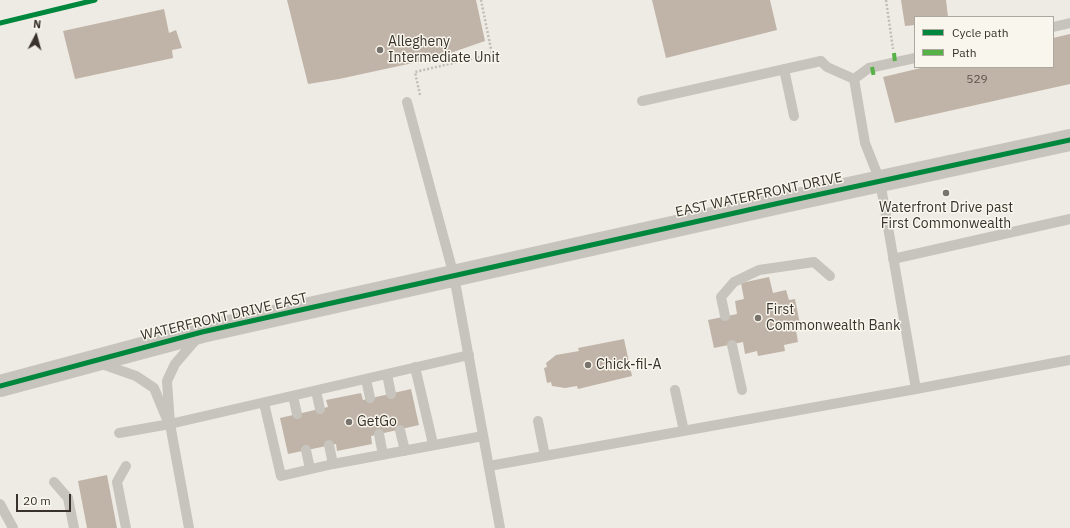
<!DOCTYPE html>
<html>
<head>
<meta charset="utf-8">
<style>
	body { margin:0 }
	#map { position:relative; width:1070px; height:528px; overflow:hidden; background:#eeebe4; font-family:"IBM Plex Sans",sans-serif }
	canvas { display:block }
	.legend { position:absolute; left:914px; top:16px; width:140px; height:52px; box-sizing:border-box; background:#f9f6ed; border:1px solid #aca89f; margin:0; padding:5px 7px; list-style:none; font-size:12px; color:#38322b }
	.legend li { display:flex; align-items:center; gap:8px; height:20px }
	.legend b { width:20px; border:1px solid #aca89f }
	.north { position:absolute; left:16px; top:16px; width:40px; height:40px; -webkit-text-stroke:3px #f9f6ed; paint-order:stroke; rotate:6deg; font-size:11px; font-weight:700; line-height:16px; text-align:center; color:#38322b }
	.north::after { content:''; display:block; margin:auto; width:14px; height:18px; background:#38322b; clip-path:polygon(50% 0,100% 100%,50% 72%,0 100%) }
	.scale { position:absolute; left:16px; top:494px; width:55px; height:18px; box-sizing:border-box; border:2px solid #38322b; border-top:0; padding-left:5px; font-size:12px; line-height:14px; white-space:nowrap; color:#38322b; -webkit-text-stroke:3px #f9f6ed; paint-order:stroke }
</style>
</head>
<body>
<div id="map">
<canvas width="1070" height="528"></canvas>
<ul class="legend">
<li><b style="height:5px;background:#00873e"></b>Cycle path</li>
<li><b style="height:5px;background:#56b246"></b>Path</li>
</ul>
<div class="north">N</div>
<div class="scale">20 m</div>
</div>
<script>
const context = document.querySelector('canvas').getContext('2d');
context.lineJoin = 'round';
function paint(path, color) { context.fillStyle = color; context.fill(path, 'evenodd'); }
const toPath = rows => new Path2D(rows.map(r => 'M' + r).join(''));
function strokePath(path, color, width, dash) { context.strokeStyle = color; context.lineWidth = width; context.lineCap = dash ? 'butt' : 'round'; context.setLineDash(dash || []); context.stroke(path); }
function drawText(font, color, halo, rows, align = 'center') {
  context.font = font + ' "IBM Plex Sans",sans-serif'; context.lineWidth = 3; context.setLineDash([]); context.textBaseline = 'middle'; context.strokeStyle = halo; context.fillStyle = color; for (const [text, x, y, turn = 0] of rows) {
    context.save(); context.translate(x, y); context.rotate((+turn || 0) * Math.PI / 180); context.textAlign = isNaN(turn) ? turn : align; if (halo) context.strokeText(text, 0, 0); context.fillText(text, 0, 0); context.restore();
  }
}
paint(toPath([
	[287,0,476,0,485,41,436,58,339,79,308,84],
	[652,0,770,0,777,30,666,58],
	[901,0,946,0,948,17,915,17,915,25,905,26],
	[164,9,169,33,176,30,182,48,172,50,173,58,75,79,63,31],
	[1070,34,1070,84,895,123,883,77,925,67,1053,67,1053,38],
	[769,277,773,293,786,290,789,300,795,299,801,329,796,330,798,342,784,345,785,351,758,356,757,351,745,354,743,342,714,348,708,320,737,314,735,301,744,299,741,283],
	[624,339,632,376,578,389,577,386,565,388,552,386,551,382,547,383,544,368,547,367,546,363,556,355,579,351,578,348],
	[411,389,419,425,371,436,372,444,337,451,336,444,288,454,280,418,328,407,326,400,361,393,363,400],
	[107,475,117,528,87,528,78,481]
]), '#c0b4a8');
strokePath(toPath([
	[886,0,893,49],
	[420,95,415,72,492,54,481,0]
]), '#c0bdb6', 2.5, [2, 2]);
strokePath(toPath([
	[1053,27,1070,23],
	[784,69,794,116],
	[854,79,865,143,880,181,916,389],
	[642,101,821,61,827,67,854,79,869,68,915,58],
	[407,102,454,276,500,528],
	[893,259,1070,219],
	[725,316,721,297,734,282,759,270,814,262,830,276],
	[732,345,742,390],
	[99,363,136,376,154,388,166,417],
	[415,367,433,444],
	[387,374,391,394],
	[366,379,370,398],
	[675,390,684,431],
	[316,391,320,409],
	[293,396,297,414],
	[264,403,281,476,333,464,483,436],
	[538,421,545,456],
	[400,430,405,451],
	[119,433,170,424,469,355],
	[379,434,383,455],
	[329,445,333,464],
	[306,450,310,469],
	[126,466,117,482,126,528],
	[489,466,916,389,1070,360],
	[54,482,68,498,74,528],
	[0,504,13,528],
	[189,528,170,424,167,381,175,364,199,336]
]), '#c7c4bd', 10);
strokePath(toPath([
	[0,386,202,332,784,202,1070,140]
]), '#c7c4bd', 22);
strokePath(toPath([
	[894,53,895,62],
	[872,67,874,77]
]), '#56b246', 4, [8, 4]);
strokePath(toPath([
	[0,23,95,0],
	[0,386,202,332,784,202,1070,140]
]), '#00873e', 5);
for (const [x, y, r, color] of [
	[380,50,4,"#78736c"],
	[946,193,4,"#78736c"],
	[758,318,4,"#78736c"],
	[588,365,4,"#78736c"],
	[349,422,4,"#78736c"]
]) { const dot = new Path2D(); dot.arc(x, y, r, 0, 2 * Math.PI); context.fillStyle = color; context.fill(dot); strokePath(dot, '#f9f6ed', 1.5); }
drawText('12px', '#5a524a', null, [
	["529",977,80]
]);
drawText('14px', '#38322b', '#f9f6ed', [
	["Allegheny",388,42],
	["Intermediate Unit",388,58],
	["Waterfront Drive past",946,208,"center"],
	["First Commonwealth",946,224,"center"],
	["First",766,310],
	["Commonwealth Bank",766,326],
	["Chick-fil-A",596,365],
	["GetGo",357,422]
], 'left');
drawText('14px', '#38322b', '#f9f6ed', [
	["EAST WATERFRONT DRIVE",759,195,-12],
	["WATERFRONT DRIVE EAST",224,317,-13]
]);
</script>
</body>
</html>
